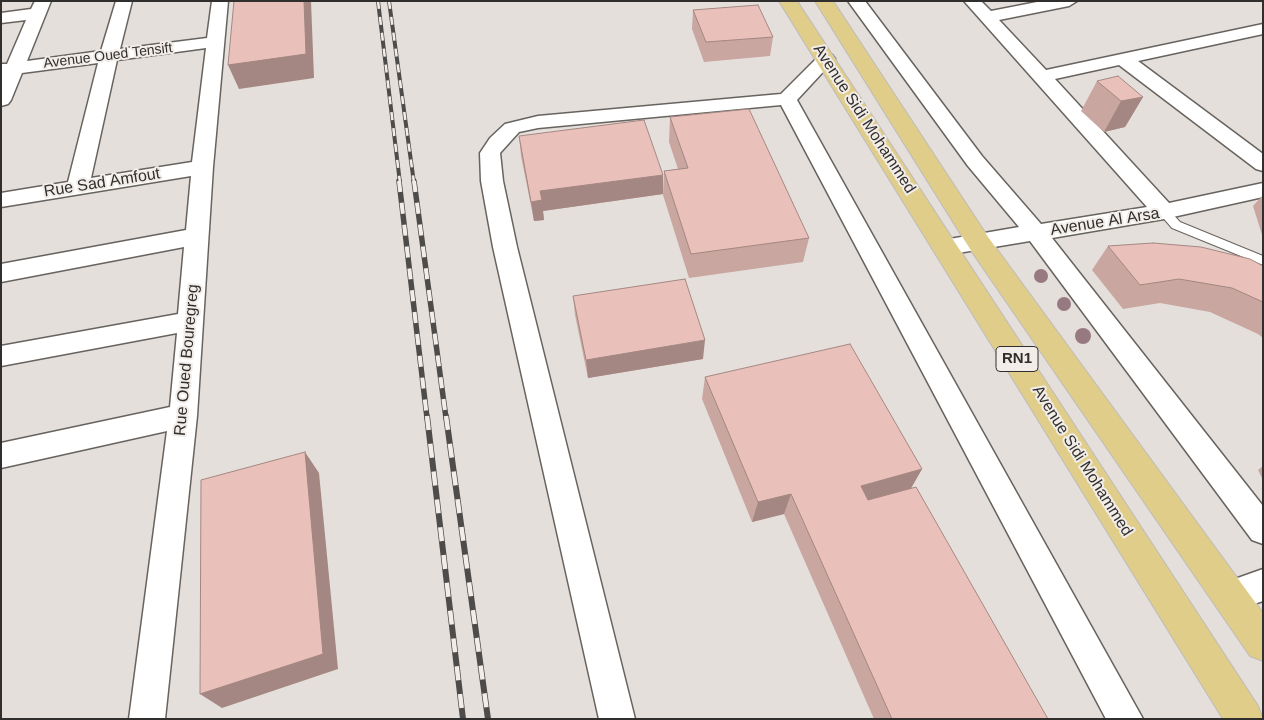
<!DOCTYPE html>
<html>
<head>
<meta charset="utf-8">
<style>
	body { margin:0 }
	#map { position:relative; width:1264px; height:720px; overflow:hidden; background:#e5dfdb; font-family:Helvetica,sans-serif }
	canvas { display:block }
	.frame { position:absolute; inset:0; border:2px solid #312f2e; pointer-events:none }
</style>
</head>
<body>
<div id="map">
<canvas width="1264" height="720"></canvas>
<div class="frame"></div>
</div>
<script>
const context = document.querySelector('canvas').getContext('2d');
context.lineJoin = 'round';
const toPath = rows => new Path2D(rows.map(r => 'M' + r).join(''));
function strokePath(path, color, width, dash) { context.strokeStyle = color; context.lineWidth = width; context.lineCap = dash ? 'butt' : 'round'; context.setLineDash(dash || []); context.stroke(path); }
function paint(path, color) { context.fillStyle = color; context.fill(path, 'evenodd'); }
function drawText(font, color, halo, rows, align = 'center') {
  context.font = font + ' Helvetica,sans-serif'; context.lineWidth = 4; context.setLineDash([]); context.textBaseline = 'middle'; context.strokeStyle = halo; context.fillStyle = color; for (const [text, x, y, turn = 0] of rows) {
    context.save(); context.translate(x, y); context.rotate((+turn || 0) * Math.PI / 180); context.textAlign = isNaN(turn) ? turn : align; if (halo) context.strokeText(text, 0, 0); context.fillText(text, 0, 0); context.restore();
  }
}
const service = toPath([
	[1164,208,1168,209,1180,222,1263,256,1263,265,1172,228,1158,212,1164,208]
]);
const minor = toPath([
	[35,1,51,1,27,61,101,51,116,1,132,1,120,49,207,38,212,1,228,1,213,167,197,416,165,719,129,719,167,431,1,468,1,443,170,407,177,333,1,366,1,346,178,314,184,247,1,282,1,264,186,230,191,176,1,207,1,193,68,182,98,63,22,73,11,100,8,104,1,106,1,64,7,64,26,20,1,23,1,13,31,9,35,1],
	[206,48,192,162,91,178,117,60,206,48],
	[848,1,865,1,982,156,1041,224,1147,207,964,1,981,1,991,11,1042,1,1077,1,1069,6,999,20,1046,70,1263,24,1263,34,1138,61,1263,154,1263,171,1256,169,1119,65,1055,79,1169,203,1263,183,1263,197,1164,219,1052,238,1263,506,1263,544,1252,540,1030,241,946,255,938,253,934,247,938,241,1019,227,968,166,848,1],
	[826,54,832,55,835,59,797,100,1143,719,1106,719,781,105,538,128,519,132,500,153,503,181,517,247,635,719,599,719,493,247,481,181,480,153,490,138,505,124,538,116,781,94,820,55,826,54],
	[1263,569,1263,601,1230,612,1218,607,1214,596,1218,585,1263,569]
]);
const primary = toPath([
	[779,1,797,1,1258,706,1263,719,1223,719,779,1],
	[815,1,833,1,988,237,1263,613,1263,661,1250,656,970,249,815,1]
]);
strokePath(service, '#67635f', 2);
strokePath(minor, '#67635f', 3);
strokePath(primary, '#bdbcbc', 2);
paint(service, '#fff');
paint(minor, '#fff');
paint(primary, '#dfcd89');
const railFar2 = toPath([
	[378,1,400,183],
	[389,1,414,183]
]);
const railFar1 = toPath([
	[399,181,427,418],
	[414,181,446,418]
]);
const rail = toPath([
	[427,416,463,719],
	[446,416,488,719]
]);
strokePath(railFar2, '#4e4c4a', 4);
strokePath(railFar1, '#4e4c4a', 5.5);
strokePath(rail, '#4e4c4a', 6);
strokePath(railFar2, '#f2ede8', 2.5, [8]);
strokePath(railFar1, '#f2ede8', 4, [11]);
strokePath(rail, '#f2ede8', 4.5, [14]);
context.fillStyle = '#977982';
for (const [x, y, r] of [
	[1041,276,7],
	[1064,304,7],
	[1083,336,8]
]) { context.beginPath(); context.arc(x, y, r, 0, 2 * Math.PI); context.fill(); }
paint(toPath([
	[693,10,773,37,770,56,704,62,692,29],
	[1097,81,1143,97,1125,127,1104,132,1081,111],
	[670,117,809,238,803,262,689,278,663,195,664,171,678,169,669,142],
	[519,136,663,175,663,194,543,211,544,220,534,221,521,156],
	[1263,195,1263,238,1253,206],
	[1108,246,1263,266,1263,338,1258,334,1210,312,1160,303,1123,309,1092,270],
	[573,296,703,359,588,378,575,315],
	[705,377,922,469,911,488,1048,719,874,719,784,514,752,522,702,399],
	[1263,466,1263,480,1258,470]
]), '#c9a6a0');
paint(toPath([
	[304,1,311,1,314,78,239,89,228,65],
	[1143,97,1125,127,1104,132,1121,101],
	[663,175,663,194,543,211,544,220,534,221,531,202,540,191],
	[705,340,703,359,588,378,586,360],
	[305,452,319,473,338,669,222,708,200,694],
	[922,469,910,490,852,506,861,486],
	[791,494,784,514,752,522,758,502]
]), '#a48782');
const building = toPath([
	[234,1,304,1,306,54,228,65,234,1],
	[758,5,773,37,706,42,693,10,758,5],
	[1118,76,1143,97,1121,101,1097,81,1118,76],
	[749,109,809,238,691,254,664,171,688,168,670,117,749,109],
	[644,120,663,175,540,191,542,200,531,202,519,136,644,120],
	[1153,243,1201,247,1250,259,1263,266,1263,302,1232,288,1179,279,1140,285,1108,246,1153,243],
	[685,279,705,340,586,360,573,296,685,279],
	[850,344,922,469,861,486,868,500,916,487,1048,719,892,719,791,494,758,502,705,377,850,344],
	[305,452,323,654,200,694,201,480,305,452]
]);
paint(building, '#eac1ba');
strokePath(building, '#a48782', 1);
drawText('14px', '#312f2e', '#f2ede8', [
	["Avenue Oued Tensift",108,56,-7]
]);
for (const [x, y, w] of [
	[1017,359,42]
]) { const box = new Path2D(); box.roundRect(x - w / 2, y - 12.5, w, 25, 4); context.fillStyle = '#f2ede8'; context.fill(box); strokePath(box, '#312f2e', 1); }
drawText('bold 15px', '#312f2e', null, [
	["RN1",1017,359]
]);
drawText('16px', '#312f2e', '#f2ede8', [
	["Avenue Sidi Mohammed",864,119,57],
	["Rue Sad Amfout",102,183,-9],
	["Avenue Al Arsa",1105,222,-9],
	["Rue Oued Bouregreg",187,360,-85],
	["Avenue Sidi Mohammed",1082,461,58]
]);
</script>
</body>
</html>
